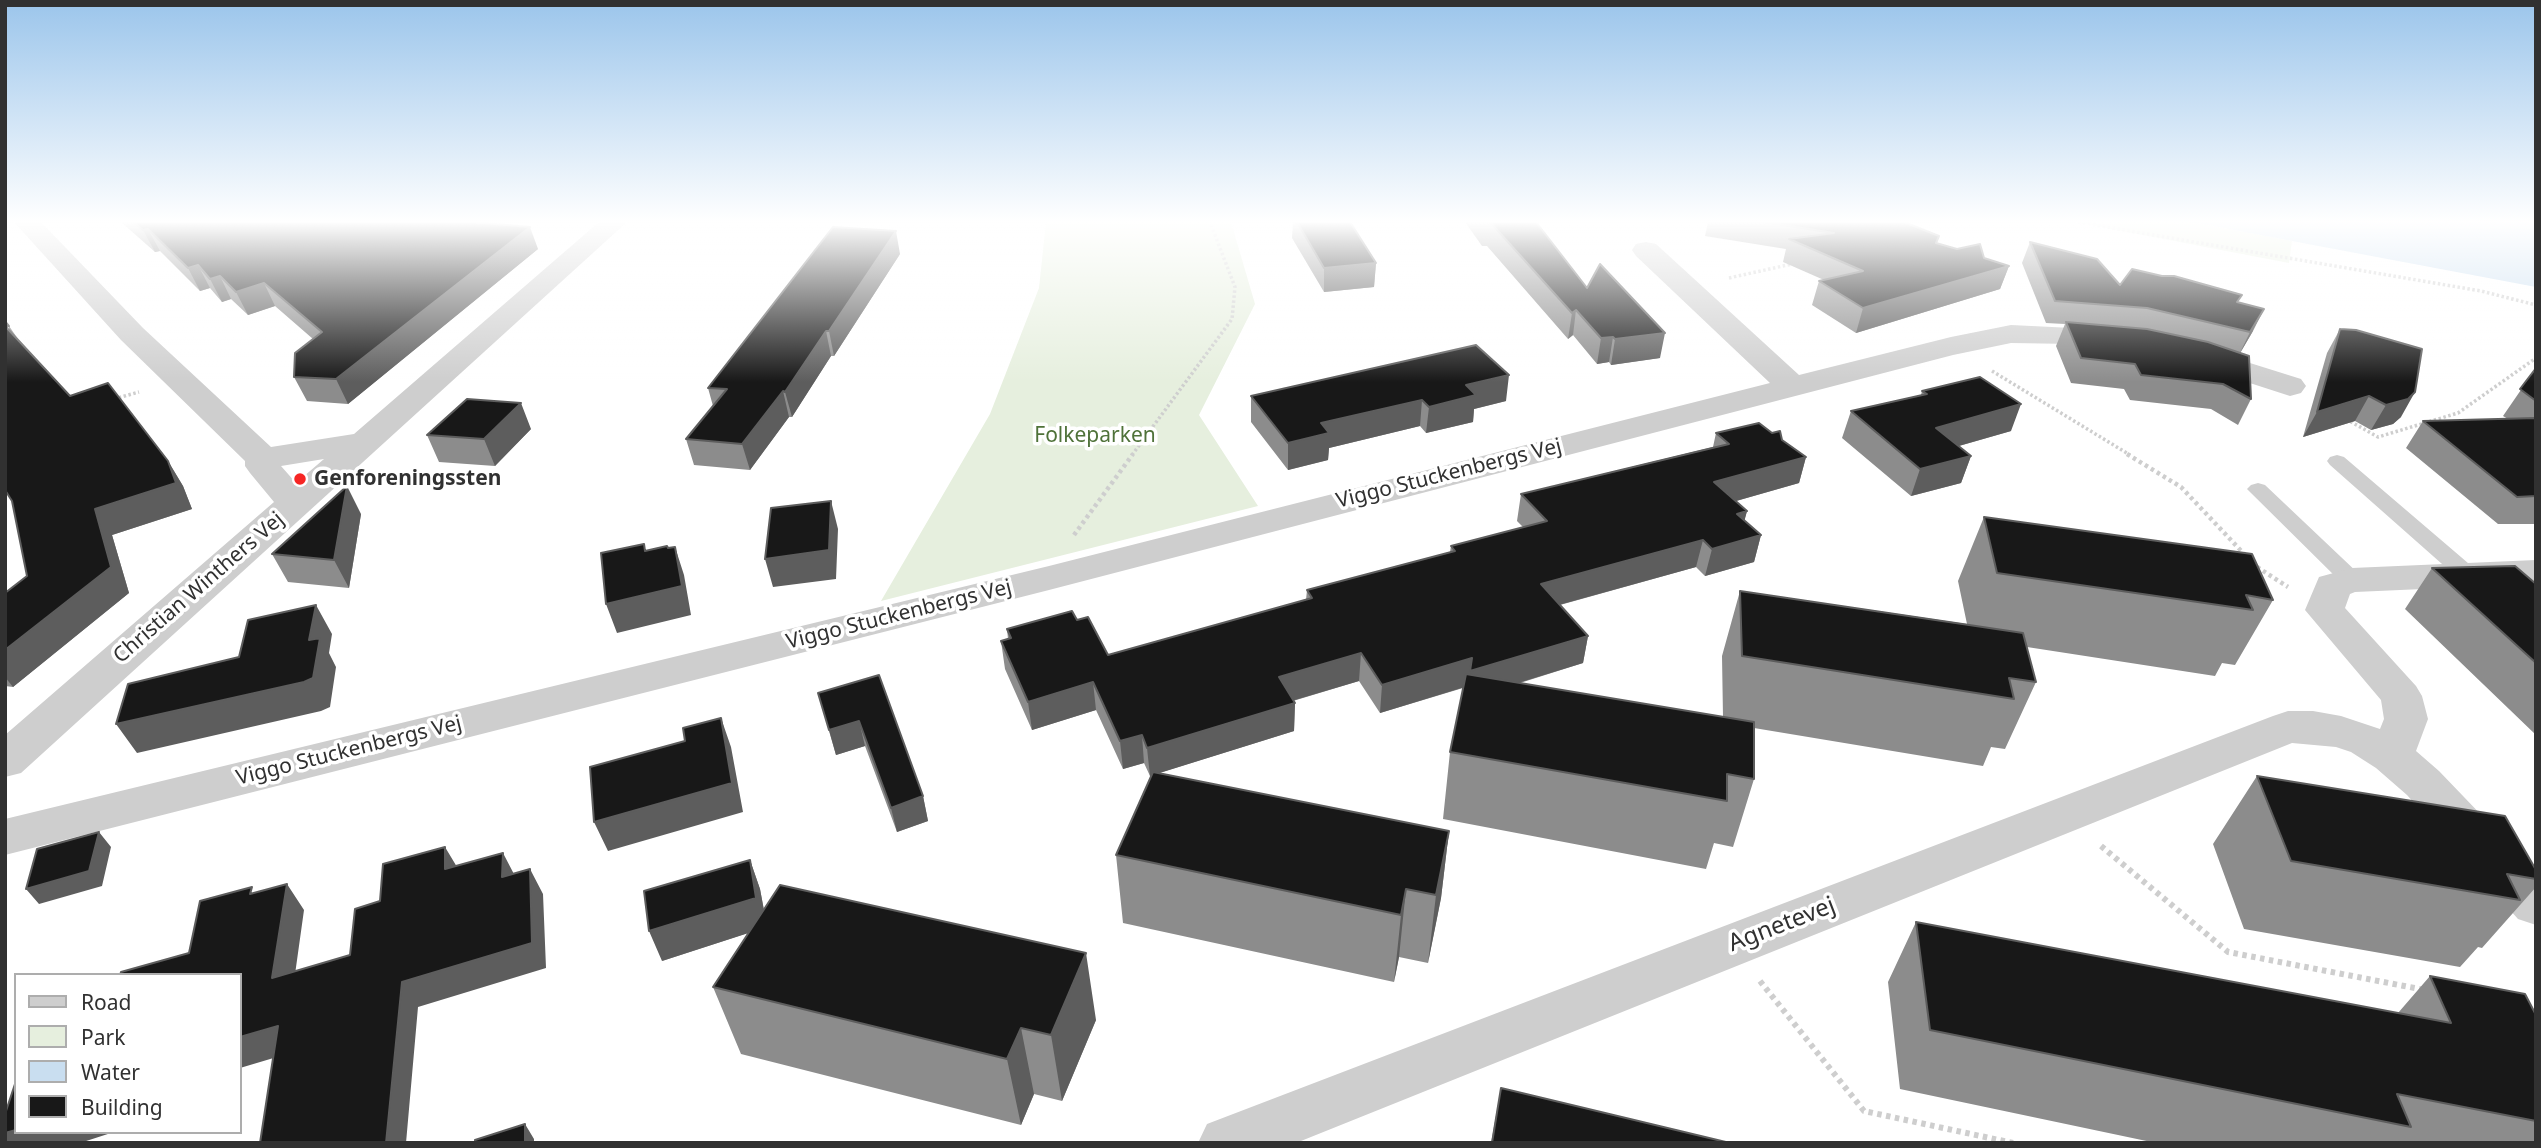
<!DOCTYPE html>
<html>
<head>
<meta charset="utf-8">
<style>
	body { margin:0 }
	#map { position:relative; width:2541px; height:1148px; overflow:hidden; background:#fff; font-family:"Noto Sans",sans-serif }
	canvas { display:block }
	.frame { position:absolute; inset:0; border:7px solid #313131; pointer-events:none }
	.legend { position:absolute; left:14px; top:973px; width:228px; height:161px; box-sizing:border-box; background:#fff; border:2px solid #adadad; margin:0; padding:9px 12px; list-style:none; font-size:21px; color:#313131 }
	.legend li { display:flex; align-items:center; gap:14px; height:35px }
	.legend b { width:35px; border:2px solid #adadad }
</style>
</head>
<body>
<div id="map">
<canvas width="2541" height="1148"></canvas>
<div class="frame"></div>
<ul class="legend">
<li><b style="height:9px;background:#cecece"></b>Road</li>
<li><b style="height:19px;background:#e6efde"></b>Park</li>
<li><b style="height:19px;background:#c9def0"></b>Water</li>
<li><b style="height:19px;background:#181818"></b>Building</li>
</ul>
</div>
<script>
const context = document.querySelector('canvas').getContext('2d');
context.lineJoin = 'round';
function paint(path, color) { context.fillStyle = color; context.fill(path, 'evenodd'); }
const toPath = rows => new Path2D(rows.map(r => 'M' + r).join(''));
function strokePath(path, color, width, dash) { context.strokeStyle = color; context.lineWidth = width; context.lineCap = dash ? 'butt' : 'round'; context.setLineDash(dash || []); context.stroke(path); }
function drawText(font, color, halo, rows, align = 'center') {
  context.font = font + ' "Noto Sans",sans-serif'; context.lineWidth = 7; context.setLineDash([]); context.textBaseline = 'middle'; context.strokeStyle = halo; context.fillStyle = color; for (const [text, x, y, turn = 0] of rows) {
    context.save(); context.translate(x, y); context.rotate((+turn || 0) * Math.PI / 180); context.textAlign = isNaN(turn) ? turn : align; if (halo) context.strokeText(text, 0, 0); context.fillText(text, 0, 0); context.restore();
  }
}
paint(toPath([
	[1046,222,1231,222,1255,304,1199,415,1258,506,881,601,990,414,1039,288],
	[2075,222,2192,222,2292,241,2289,263]
]), '#e6efde');
paint(toPath([
	[2192,222,2536,222,2536,287,2292,241]
]), '#c9def0');
strokePath(toPath([
	[2078,222,2481,291,2536,305],
	[1729,278,1792,264],
	[1992,371,2130,455],
	[114,399,139,392],
	[2346,419,2378,437,2458,413,2536,358],
	[1132,455,1232,319,1235,287,1210,222]
]), '#cecece', 3.5, [2.5, 2.5]);
strokePath(toPath([
	[2127,454,2181,487,2246,556],
	[1074,535,1133,454],
	[2257,567,2288,587]
]), '#cecece', 4.5, [3.5, 3.5]);
strokePath(toPath([
	[2101,846,2228,952,2425,990],
	[1760,981,1864,1111,2013,1143]
]), '#cecece', 6, [4.5, 4.5]);
paint(toPath([
	[2337,455,2344,457,2475,569,2478,574,2475,579,2459,579,2330,465,2327,461,2330,457,2337,455],
	[2258,483,2265,485,2360,575,2363,580,2360,585,2352,587,2344,585,2251,493,2247,489,2251,485,2258,483]
]), '#cecece');
paint(toPath([
	[14,222,41,222,143,328,271,447,354,434,599,222,627,222,21,773,5,777,5,735,274,502,250,473,245,466,245,461,121,340,14,222],
	[324,459,296,483,281,466,324,459],
	[1646,242,1656,244,1799,375,1951,337,2011,325,2113,330,2124,333,2128,339,2124,345,2113,348,2074,344,2011,343,1953,355,1049,590,5,855,5,819,1049,566,1770,383,1636,256,1632,250,1636,244,1646,242],
	[2199,347,2301,379,2306,386,2301,393,2290,396,2188,363,2183,356,2188,349,2199,347],
	[2536,560,2536,584,2355,592,2350,594,2345,608,2416,686,2422,696,2428,719,2416,751,2439,771,2536,872,2536,925,2518,919,2407,795,2376,768,2351,752,2336,747,2292,743,1296,1143,1198,1143,1207,1124,2273,716,2288,711,2313,711,2341,716,2380,729,2384,719,2381,700,2305,610,2319,577,2352,568,2536,560]
]), '#cecece');
paint(toPath([
	[121,222,494,223,538,249,348,404,307,401,294,377,313,339,275,306,248,315,231,299,222,302,210,288,200,291,160,251,155,252],
	[1293,222,1350,222,1376,263,1374,287,1324,292,1292,238],
	[1465,222,1536,222,1587,288,1660,358,1611,365,1609,362,1597,364,1573,335,1568,339,1487,246,1482,246],
	[1708,222,1904,222,1936,243,2009,266,2000,289,1856,333,1812,305,1819,281,1824,280,1783,262,1786,249,1705,236],
	[2030,242,2120,285,2239,302,2253,331,2240,353,2251,399,2238,425,2211,409,2130,400,2124,389,2071,383,2056,346,2065,324,2046,323,2022,263],
	[900,254,834,356,831,356,792,417,789,417,750,470,694,465,686,439,713,406,708,388],
	[9,326,18,339,70,396,168,461,183,486,192,509,112,535,129,593,13,687,5,686,5,593,27,576,12,501],
	[2340,329,2401,417,2393,424,2371,430,2355,421,2303,437,2327,353],
	[2536,368,2536,524,2498,524,2406,448,2423,421,2508,419,2503,416],
	[1922,391,2011,431,1959,446,1971,456,1961,483,1911,496,1842,438,1851,411,1921,395],
	[1251,396,1506,401,1474,409,1473,422,1426,433,1420,426,1329,448,1328,460,1288,470,1251,422],
	[531,429,495,466,439,462,427,435],
	[1716,433,1782,440,1806,457,1799,483,1736,501,1747,511,1744,521,1761,535,1754,562,1705,576,1696,567,1560,605,1588,636,1583,663,1520,683,1723,717,1722,656,1740,591,1967,624,1958,581,1984,517,2273,600,2235,665,2222,663,2215,676,2027,647,2036,682,2005,749,1991,747,1983,766,1754,728,1754,779,1733,847,1714,843,1706,869,1443,819,1450,752,1463,688,1380,713,1359,681,1293,701,1295,703,1294,731,1159,773,1449,831,1441,898,1428,963,1399,957,1394,982,1123,923,1116,855,1151,776,1150,776,1144,763,1123,769,1096,710,1032,730,1005,669,1001,641,1008,639,1007,629,1077,620,1108,655,1306,600,1307,590,1450,552,1451,546,1523,527,1517,521,1521,494,1713,447],
	[361,514,349,588,288,582,272,554],
	[2432,568,2536,584,2536,735,2405,609],
	[879,675,923,796,928,821,897,832,865,746,836,755,818,693],
	[2257,776,2536,870,2536,887,2482,948,2478,947,2460,967,2244,929,2213,844],
	[750,860,760,889,764,910,1096,1020,1062,1101,1034,1094,1021,1125,741,1054,713,987,748,933,662,961],
	[1916,922,2398,1013,2430,976,2536,1015,2536,1143,2156,1143,1900,1089,1888,982],
	[1501,1088,1730,1143,1491,1143]
]), '#8c8c8c');
paint(toPath([
	[530,227,538,249,348,404,336,379],
	[148,229,160,251,155,252,143,230],
	[896,231,900,254,834,356,829,331],
	[1376,263,1374,287,1324,292,1324,268],
	[198,265,210,288,200,291,188,268],
	[2009,266,2000,289,1856,333,1863,308],
	[220,276,231,299,222,302,210,279],
	[264,283,275,306,248,315,236,292],
	[2264,309,2253,331,2239,355,2250,332],
	[1576,310,1573,335,1568,339,1572,313],
	[826,331,831,356,792,417,785,392],
	[1665,333,1660,358,1611,365,1615,339],
	[1613,337,1609,362,1597,364,1601,338],
	[1509,375,1506,401,1474,409,1473,422,1426,433,1429,407,1466,385],
	[783,391,789,417,750,470,742,444],
	[2415,392,2401,417,2393,424,2371,430,2386,405],
	[2369,396,2355,421,2303,437,2317,412],
	[1422,400,1420,426,1329,448,1328,460,1288,470,1288,443,1321,423],
	[521,403,531,429,495,466,484,439],
	[2021,404,2011,431,1927,455,1936,428],
	[1971,456,1961,483,1911,496,1920,469],
	[1806,457,1799,483,1708,509,1714,482],
	[168,461,183,486,192,509,112,535,129,593,13,687,5,677,5,650,95,509],
	[347,486,361,514,349,588,334,560],
	[831,501,838,529,836,579,773,587,765,559],
	[1747,511,1740,538,1737,514],
	[1761,535,1754,562,1705,576,1712,549],
	[1703,540,1696,567,1537,611,1541,584],
	[675,547,684,575,691,615,617,633,606,604],
	[316,605,332,634,329,653,336,667,330,707,321,711,137,753,116,724,309,640],
	[1588,636,1583,663,1466,699,1468,686,1380,713,1382,685,1472,658],
	[1361,653,1359,681,1278,705,1279,677],
	[1093,682,1096,710,1032,730,1028,702],
	[1295,703,1294,731,1150,776,1147,748],
	[721,718,731,747,743,812,608,851,594,822],
	[859,721,865,746,836,755,829,730],
	[1142,735,1144,763,1123,769,1120,741],
	[923,796,928,821,897,832,891,808],
	[1449,831,1441,898,1428,963,1436,895],
	[99,832,111,847,102,886,39,904,26,889],
	[445,847,460,872,445,869],
	[503,853,516,878,502,877],
	[750,860,760,889,767,927,662,961,649,931],
	[530,869,543,894,546,968,418,1007,406,1143,386,1143,402,982],
	[287,884,304,910,291,1003,272,978],
	[1406,889,1399,957,1394,982,1401,915],
	[1086,953,1096,1020,1062,1101,1051,1035],
	[278,1026,297,1051,240,1068,240,1037],
	[1021,1028,1034,1094,1021,1125,1007,1059],
	[525,1124,534,1139,534,1143,525,1143],
	[16,1130,16,1132,114,1132,80,1143,7,1143,5,1141,5,1133]
]), '#5d5d5d');
const building = toPath([
	[133,222,472,222,530,227,336,379,294,377,295,353,322,332,264,283,236,292,220,276,210,279,198,265,188,268,148,229,143,230,133,222],
	[1297,222,1350,222,1376,263,1324,268,1297,222],
	[1484,222,1536,222,1587,288,1600,264,1665,333,1615,339,1613,337,1601,338,1576,310,1572,313,1490,222,1484,222],
	[1764,222,1904,222,1939,236,1936,243,1957,249,1980,244,1984,258,2009,266,1863,308,1819,281,1863,271,1789,239,1834,233,1764,222],
	[833,227,896,231,829,331,826,331,785,392,783,391,742,444,686,439,727,389,708,388,833,227],
	[2030,242,2097,259,2120,285,2132,269,2162,276,2174,276,2242,295,2237,302,2264,309,2250,332,2147,308,2055,301,2030,242],
	[5,321,9,326,6,327,70,396,108,383,168,461,176,483,95,509,111,567,5,650,5,593,27,576,12,501,5,490,5,321],
	[2066,322,2147,329,2208,342,2249,356,2251,399,2223,384,2141,375,2135,364,2081,358,2066,322],
	[2340,329,2356,330,2422,349,2415,392,2408,399,2386,405,2369,396,2317,412,2340,329],
	[1476,345,1509,375,1466,385,1476,395,1429,407,1422,400,1321,423,1329,433,1288,443,1251,396,1476,345],
	[2536,368,2536,401,2520,389,2536,368],
	[1980,377,2021,404,1936,428,1971,456,1920,469,1851,411,1927,394,1922,391,1980,377],
	[467,399,521,403,484,439,427,435,467,399],
	[2536,418,2536,496,2517,497,2423,421,2536,418],
	[1759,423,1772,433,1780,431,1782,440,1806,457,1714,482,1747,511,1737,514,1761,535,1712,549,1703,540,1541,584,1588,636,1470,671,1472,658,1382,685,1361,653,1279,677,1295,703,1147,748,1142,735,1120,741,1093,682,1028,702,1001,641,1011,638,1007,629,1072,611,1077,620,1088,617,1108,655,1312,598,1307,590,1455,551,1451,546,1547,521,1521,494,1729,444,1716,433,1759,423],
	[347,486,334,560,272,554,347,486],
	[831,501,829,550,765,559,771,508,831,501],
	[1984,517,2252,554,2273,600,2246,595,2253,610,1997,573,1984,517],
	[644,544,645,551,667,546,668,548,675,547,682,586,606,604,601,553,644,544],
	[2515,566,2536,584,2536,663,2432,568,2515,566],
	[1740,591,2023,633,2036,682,2009,678,2014,699,1742,656,1740,591],
	[316,605,309,640,320,638,313,678,304,682,116,724,128,684,239,657,248,620,316,605],
	[1466,674,1754,722,1754,779,1727,774,1727,801,1450,752,1466,674],
	[879,675,923,796,891,808,859,721,829,730,818,693,879,675],
	[721,718,732,783,594,822,590,767,685,741,683,728,721,718],
	[1153,772,1449,831,1436,895,1406,889,1401,915,1116,855,1153,772],
	[2257,776,2505,816,2536,870,2536,879,2507,874,2520,900,2291,861,2257,776],
	[99,832,89,871,26,889,37,849,99,832],
	[445,847,445,869,503,853,502,877,530,869,532,943,402,982,386,1143,260,1143,278,1026,240,1037,240,975,120,975,121,972,189,953,200,901,252,887,250,894,287,884,272,978,350,955,355,909,380,901,383,864,445,847],
	[750,860,756,898,649,931,644,891,750,860],
	[780,885,1086,953,1051,1035,1021,1028,1007,1059,713,987,780,885],
	[1916,922,2451,1023,2430,976,2525,994,2536,1015,2536,1121,2397,1094,2411,1127,1930,1030,1916,922],
	[16,1081,16,1130,5,1133,5,1114,16,1081],
	[1501,1088,1730,1143,1492,1143,1501,1088],
	[525,1124,525,1143,475,1143,475,1140,525,1124]
]);
paint(building, '#181818');
strokePath(building, '#5d5d5d', 2);
const sky = context.createLinearGradient(0, 0, 0, 382);
sky.addColorStop(0, '#9bc5eb');
sky.addColorStop(0.58, '#fff');
sky.addColorStop(1, '#ffffff00');
context.fillStyle = sky;
context.fillRect(0, 0, 2541, 382);
for (const [x, y, r, color] of [
	[300,479,7,"#f62624"]
]) { const dot = new Path2D(); dot.arc(x, y, r, 0, 2 * Math.PI); context.fillStyle = color; context.fill(dot); strokePath(dot, '#fff', 2.5); }
drawText('21px', '#4f7239', '#fff', [
	["Folkeparken",1095,436]
]);
drawText('21px', '#313131', '#fff', [
	["Viggo Stuckenbergs Vej",1449,474,-14],
	["Christian Winthers Vej",199,588,-41],
	["Viggo Stuckenbergs Vej",899,615,-14],
	["Viggo Stuckenbergs Vej",349,751,-14]
]);
drawText('bold 21px', '#313131', '#fff', [
	["Genforeningssten",314,479]
], 'left');
drawText('24px', '#313131', '#fff', [
	["Agnetevej",1782,925,-21]
]);
</script>
</body>
</html>
